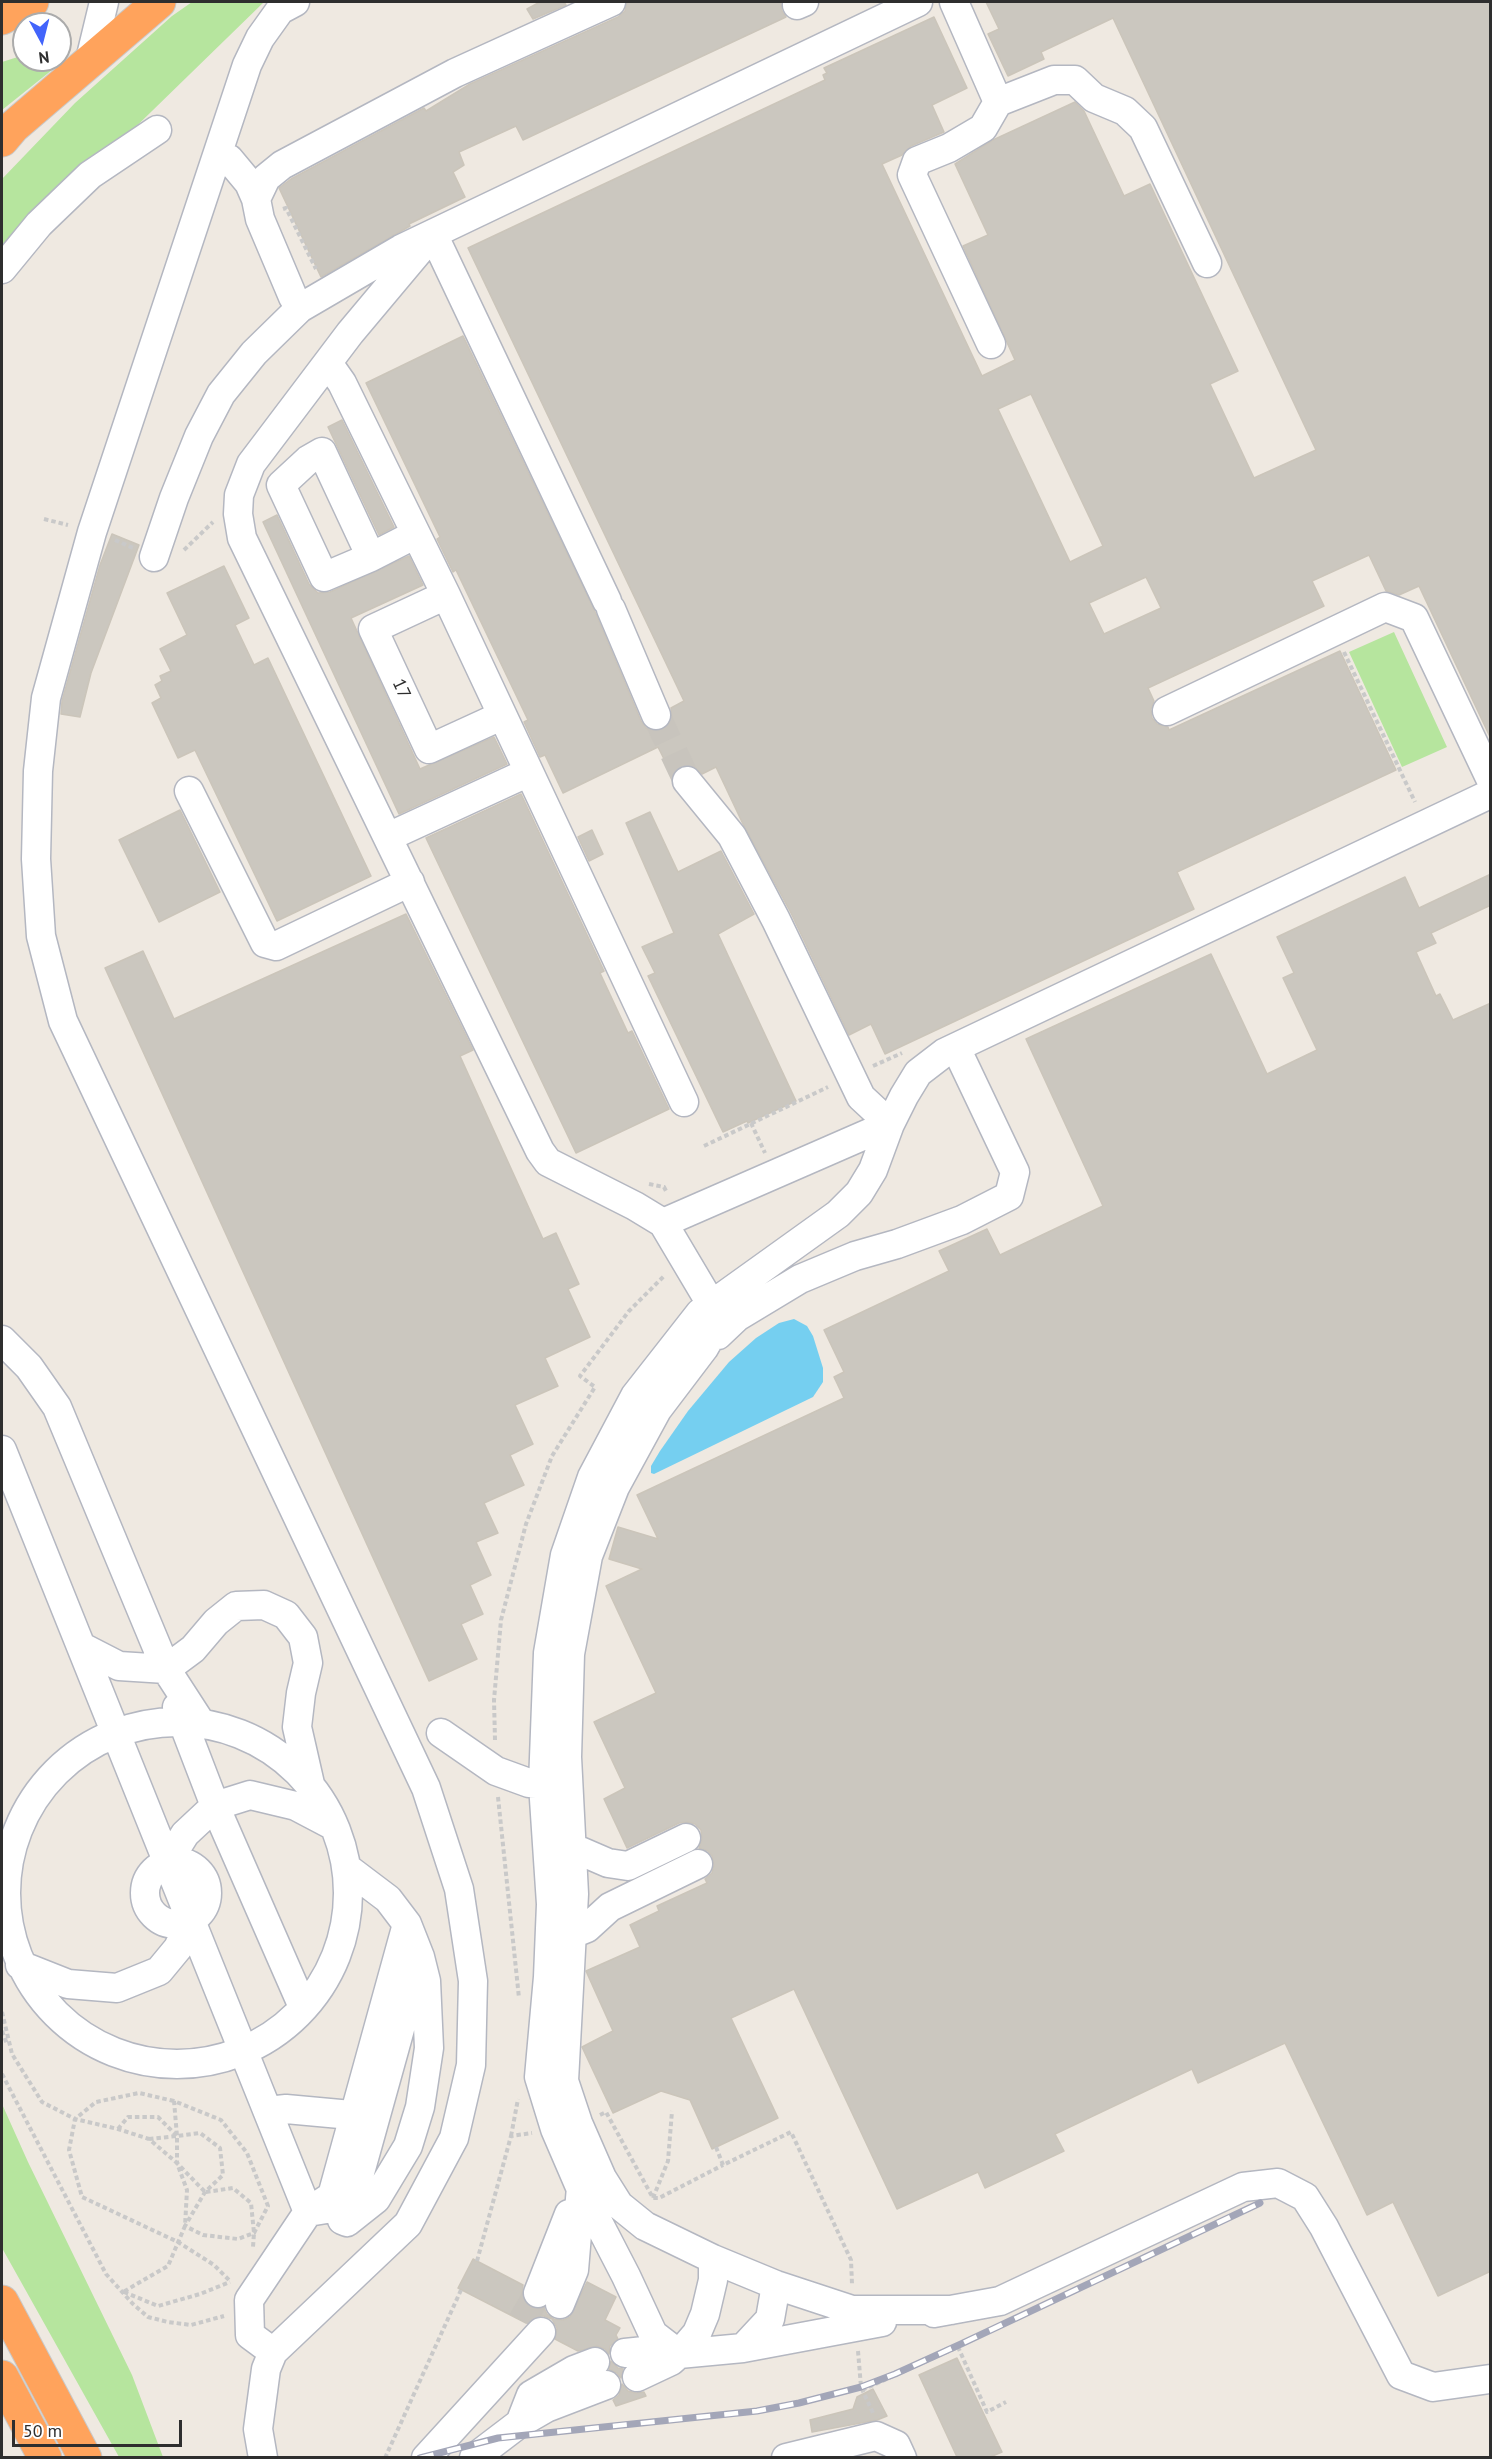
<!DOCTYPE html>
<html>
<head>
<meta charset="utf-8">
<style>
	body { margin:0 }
	#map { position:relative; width:1492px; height:2459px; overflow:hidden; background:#efe9e1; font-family:"PT Sans",sans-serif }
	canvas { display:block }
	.frame { position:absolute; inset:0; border:3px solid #2e2e2e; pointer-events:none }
	.north { position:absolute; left:12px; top:12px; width:60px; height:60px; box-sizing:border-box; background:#fff; border:2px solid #ababab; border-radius:50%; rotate:173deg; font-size:16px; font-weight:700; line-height:24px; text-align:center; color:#2e2e2e }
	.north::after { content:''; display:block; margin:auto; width:21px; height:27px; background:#4264fb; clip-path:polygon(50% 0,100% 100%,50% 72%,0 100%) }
	.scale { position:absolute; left:12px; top:2420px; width:170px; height:27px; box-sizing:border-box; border:3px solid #2e2e2e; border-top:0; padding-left:8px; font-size:18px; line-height:21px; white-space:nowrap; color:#2e2e2e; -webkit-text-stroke:4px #fff; paint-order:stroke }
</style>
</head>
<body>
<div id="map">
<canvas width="1492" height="2459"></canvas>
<div class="frame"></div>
<div class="north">N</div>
<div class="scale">50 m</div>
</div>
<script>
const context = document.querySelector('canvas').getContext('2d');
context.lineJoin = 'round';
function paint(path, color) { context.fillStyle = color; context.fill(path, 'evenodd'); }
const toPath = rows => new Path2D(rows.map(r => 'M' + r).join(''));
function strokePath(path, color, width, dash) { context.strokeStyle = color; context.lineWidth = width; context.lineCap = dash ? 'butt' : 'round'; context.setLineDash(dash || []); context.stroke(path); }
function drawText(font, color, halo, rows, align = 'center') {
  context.font = font + ' "PT Sans",sans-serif'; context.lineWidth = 5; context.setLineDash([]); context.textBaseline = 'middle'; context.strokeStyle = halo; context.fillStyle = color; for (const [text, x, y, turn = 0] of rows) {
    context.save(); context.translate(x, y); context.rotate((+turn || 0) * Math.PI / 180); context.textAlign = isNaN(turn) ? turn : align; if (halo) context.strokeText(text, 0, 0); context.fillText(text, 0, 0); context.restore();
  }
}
paint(toPath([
	[192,2,264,2,2,257,2,179,75,103,172,16],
	[66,46,62,62,2,110,2,62,24,55,24,60,60,60,60,47],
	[1394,632,1447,747,1402,767,1349,652],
	[2,2104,28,2162,132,2375,163,2457,119,2457,2,2248]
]), '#b6e59e');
paint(toPath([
	[794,1319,807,1326,813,1336,823,1368,823,1382,813,1397,654,1474,651,1473,651,1466,660,1451,688,1411,729,1362,756,1338,779,1323]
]), '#75cff0');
const building = toPath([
	[540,2,564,2,566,5,533,19,527,9,540,2],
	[627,2,781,2,782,11,786,17,523,140,516,126,459,152,464,165,453,172,465,197,409,224,410,226,321,277,279,188,291,179,424,108,426,111,470,84,618,17,625,11,627,2],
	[986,2,1491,2,1491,739,1419,586,1399,595,1386,591,1369,555,1312,581,1324,606,1148,688,1154,701,1151,709,1152,718,1157,724,1168,727,1169,730,1340,651,1396,770,1177,872,1194,909,885,1054,871,1024,849,1035,791,913,742,822,716,767,702,774,693,766,684,765,676,769,672,775,658,747,563,793,545,755,540,757,524,722,528,720,456,570,453,572,437,539,440,537,366,383,463,336,596,614,641,721,646,728,653,731,663,730,669,724,672,718,671,708,684,701,468,248,825,80,823,75,827,73,824,68,934,17,967,88,932,105,944,132,911,146,902,155,882,164,982,376,1015,360,963,246,988,235,955,164,993,140,1075,102,1084,111,1124,196,1150,184,1238,371,1210,384,1254,478,1316,450,1113,18,1041,52,1044,59,1008,76,988,34,999,29,986,2],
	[1031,394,1103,546,1070,562,998,409,1031,394],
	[1146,577,1161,608,1104,634,1089,603,1146,577],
	[342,420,394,527,379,535,328,427,342,420],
	[277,515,309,584,318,593,330,592,409,556,423,585,351,618,420,769,494,737,507,764,399,814,263,522,277,515],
	[112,534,139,545,91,673,80,717,61,714,62,701,100,565,112,534],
	[224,566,249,618,235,625,254,665,268,658,371,876,277,921,195,750,178,758,152,703,161,698,155,685,162,681,160,676,171,671,160,649,187,635,167,593,224,566],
	[521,794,604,971,600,973,628,1033,632,1031,669,1109,576,1153,426,838,521,794],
	[180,810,220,892,159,922,119,840,180,810],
	[650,812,678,872,721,851,754,914,718,934,796,1101,748,1123,747,1121,723,1132,648,976,655,973,642,947,674,933,626,823,650,812],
	[592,830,603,854,589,861,578,837,592,830],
	[1491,874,1491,905,1431,933,1436,943,1416,952,1436,996,1440,994,1453,1020,1491,1003,1491,2271,1438,2296,1393,2202,1367,2215,1285,2043,1198,2083,1192,2069,1055,2134,1064,2151,985,2188,978,2172,897,2209,794,1989,731,2018,778,2118,712,2149,690,2100,661,2091,613,2113,582,2047,613,2031,586,1971,640,1947,630,1925,659,1911,657,1906,707,1883,705,1879,712,1873,714,1865,712,1856,708,1851,699,1848,702,1839,701,1830,695,1824,688,1822,679,1823,627,1848,604,1799,625,1788,594,1722,656,1693,606,1586,642,1569,609,1559,618,1527,658,1539,637,1495,844,1398,834,1377,844,1372,824,1330,949,1271,939,1251,987,1229,1000,1255,1103,1206,1026,1039,1211,954,1267,1074,1317,1050,1283,978,1294,973,1277,937,1405,877,1419,908,1491,874],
	[406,914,473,1050,460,1056,543,1239,556,1233,579,1284,568,1289,590,1337,545,1358,558,1386,515,1405,533,1444,510,1455,524,1485,484,1503,498,1533,476,1542,491,1575,470,1585,483,1614,461,1624,477,1659,429,1681,105,968,143,951,174,1019,406,914],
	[473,2259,523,2285,522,2295,526,2304,533,2308,544,2308,547,2314,554,2319,563,2320,570,2317,587,2282,616,2297,605,2320,620,2328,616,2335,618,2339,610,2346,609,2354,605,2349,597,2346,578,2351,555,2339,557,2328,552,2319,544,2316,537,2316,526,2323,458,2288,473,2259],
	[957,2358,1002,2452,990,2457,957,2457,919,2375,957,2358],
	[611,2361,618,2368,623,2369,621,2378,617,2373,609,2369,611,2361],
	[622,2384,628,2391,636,2393,644,2392,646,2396,616,2406,613,2400,619,2395,622,2384],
	[873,2389,887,2416,877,2420,812,2432,810,2420,853,2409,857,2397,873,2389]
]);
paint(building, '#cbc7bf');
strokePath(building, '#cbc5ba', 1.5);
strokePath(toPath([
	[656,715,687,781],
	[522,2321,538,2293]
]), '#c8c4bd', 28, [28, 14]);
const minor = toPath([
	[954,2,998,102,983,128,949,148,917,161,912,175,991,344],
	[797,5,804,2],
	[90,60,104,2],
	[998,102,1054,80,1075,80,1094,98,1125,111,1143,128,1207,263],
	[214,166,229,159,249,183,256,199,260,219,293,297,300,308],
	[256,199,266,178,282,165,455,73,611,2],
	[2,269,39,224,90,175,157,130],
	[328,363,342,383,446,595,684,1102],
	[154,557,174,498,199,436,221,394,254,353,300,308,401,249,918,2],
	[371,557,322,452,308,460,281,485,324,577,371,557,416,534],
	[446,595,373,629,429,749,501,716],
	[607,601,433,234,350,333,251,464,239,495,238,514,242,538,540,1151,548,1162,635,1206,663,1223,720,1319],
	[611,609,656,715],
	[1167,711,1385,607,1414,618,1490,778],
	[189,791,265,943,276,946,410,882],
	[388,837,529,772],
	[663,1223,890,1124,861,1097,776,920,732,836,687,781],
	[730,1302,704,1348,657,1410,615,1487,588,1556,570,1654,567,1757,574,1894,564,2081,578,2123,602,2178,619,2205,645,2226,713,2259,776,2285,852,2310,951,2310],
	[718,1335,737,1317,800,1279,855,1256,897,1244,962,1220,1009,1196,1015,1172,956,1048],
	[2,1340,29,1367,57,1407,166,1669,201,1723],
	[2,1450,308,2212,249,2300,250,2335,273,2352],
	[82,1647,119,1666,166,1669,193,1649,216,1622,236,1606,264,1605,286,1615,303,1637,308,1663,301,1693,297,1727,310,1784],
	[177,1707,215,1806,303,2007],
	'6 1893a171 171 0 1 1 342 0a171 171 0 1 1-342 0Z',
	[441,1733,496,1771,529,1783,559,1784],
	[557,1841,608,1863,628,1866,686,1838],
	'145 1893a31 31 0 1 1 62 0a31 31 0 1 1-62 0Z',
	[167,1863,185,1834,215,1806,250,1795,296,1806,334,1826],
	[407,1924,332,2196,308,2212,351,2205,420,1957],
	[557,1940,587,1928,610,1907,698,1864],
	[20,1965,68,1984,117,1988,159,1971,178,1948,191,1920],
	[268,2111,286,2109,373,2117],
	[342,2220,347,2222,376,2199,408,2146,420,2107,429,2048,426,1981,420,1957,407,1924,388,1899,347,1868],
	[713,2259,713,2280,705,2314,697,2333,679,2354,653,2334,626,2276,580,2187,555,2129,539,2077,548,1977,551,1904,543,1784,548,1653,565,1555,592,1477,635,1396,700,1313,838,1214,859,1193,873,1170,890,1124,904,1096,918,1073,944,1053,1490,794],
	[538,2293,569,2214],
	[560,2304,574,2270,581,2187],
	[934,2313,1000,2301,1243,2187,1278,2183,1305,2197,1324,2227,1401,2375,1433,2387,1490,2379],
	[743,2348,770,2319,776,2285],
	[625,2353,654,2350,679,2354],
	[637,2377,671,2361,679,2354,743,2348,882,2322],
	[522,2418,531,2395,574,2370,595,2362],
	[263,2458,258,2429,266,2369,273,2352,408,2224,454,2138,471,2065,473,1981,459,1889,426,1788,63,1021,41,936,36,859,38,771,46,698,92,532,247,65,260,38,280,10,295,2],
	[426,2458,541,2332],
	[474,2458,520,2423,546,2408,606,2385],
	[786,2458,876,2436,896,2445,902,2458]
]);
const highway = toPath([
	[2,18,32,2],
	[2,140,13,127,159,2],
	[2,2302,85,2458],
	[2,2377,45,2458]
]);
strokePath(minor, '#b4b7c1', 31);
strokePath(highway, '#c9c9c9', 35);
strokePath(toPath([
	[283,209,286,208,316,269],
	[44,519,68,525],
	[115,540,133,548],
	[184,550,213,522],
	[1344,652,1415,802],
	[873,1066,902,1053],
	[751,1123,765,1153],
	[704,1146,828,1087],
	[649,1184,664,1187,667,1193],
	[495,1740,494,1700,501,1620,526,1524,552,1456,595,1387,580,1376,629,1311,664,1276],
	[498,1797,519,1998],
	[2,1903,5,1908],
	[2,2012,12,2054,42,2102,75,2119,118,2129,149,2139,177,2163,187,2190,185,2226,168,2266,123,2292],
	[2,2031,7,2044],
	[2,2074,106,2274,133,2304,148,2317,168,2322,191,2325,224,2316],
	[174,2101,139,2093,96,2102,75,2119,69,2150,82,2197,178,2242,214,2265,231,2282],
	[600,2115,606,2112,653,2198,659,2198,723,2165],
	[118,2129,128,2117,158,2117,177,2136],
	[511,2136,518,2099],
	[149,2139,177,2136,200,2133,220,2148,223,2175,205,2192,185,2226,203,2235,238,2239,254,2233,268,2206,247,2153,221,2120,174,2101,177,2136,177,2163,205,2192],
	[716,2147,723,2165,791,2132,851,2260,852,2284],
	[206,2192,233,2188,251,2203,254,2233,253,2247],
	[653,2198,668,2161,672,2111],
	[477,2261,511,2136,532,2133],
	[124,2292,158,2306,200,2294,230,2282],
	[858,2351,861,2387,873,2413],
	[862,2390,958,2347,987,2412,1006,2402],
	[385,2458,461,2290]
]), '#c9c9c9', 4, [4.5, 3]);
strokePath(minor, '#fff', 28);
strokePath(highway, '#ffa35c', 33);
const rail = toPath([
	[420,2458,498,2438,757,2411,799,2403,861,2387,895,2374,961,2344,1260,2203]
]);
strokePath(rail, '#a3a6b8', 7);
strokePath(rail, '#fff', 4.5, [14]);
drawText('18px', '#2e2e2e', '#fff', [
	["17",401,689,65]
]);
</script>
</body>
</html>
